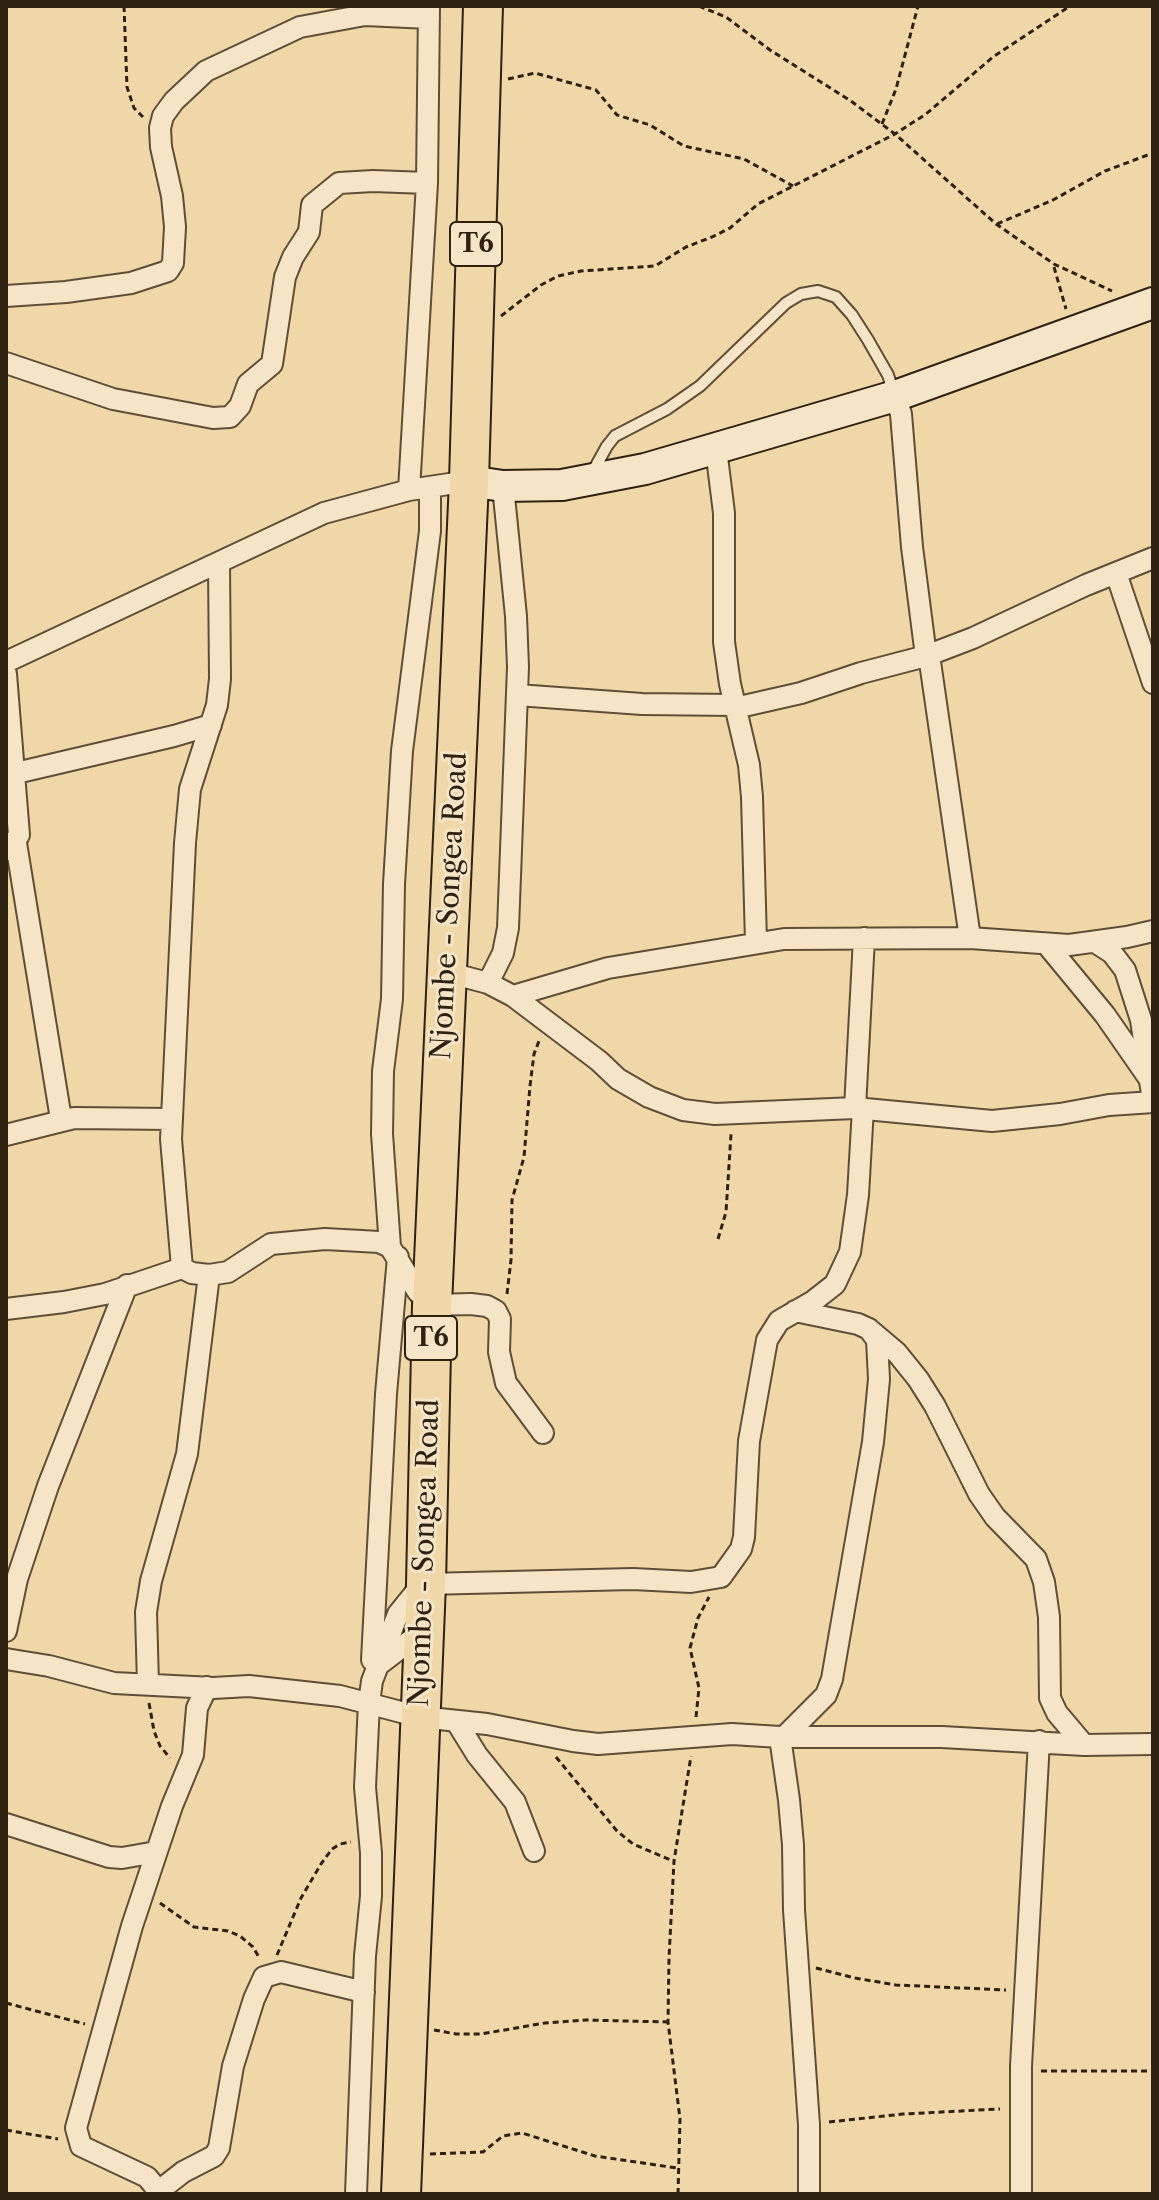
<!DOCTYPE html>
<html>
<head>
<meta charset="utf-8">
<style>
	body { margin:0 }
	#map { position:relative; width:1159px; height:2200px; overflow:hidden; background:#f0d7a8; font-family:"Libre Caslon Text",serif }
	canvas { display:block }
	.frame { position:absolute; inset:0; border:8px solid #2f210f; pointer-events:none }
</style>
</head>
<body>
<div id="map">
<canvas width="1159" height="2200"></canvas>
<div class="frame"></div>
</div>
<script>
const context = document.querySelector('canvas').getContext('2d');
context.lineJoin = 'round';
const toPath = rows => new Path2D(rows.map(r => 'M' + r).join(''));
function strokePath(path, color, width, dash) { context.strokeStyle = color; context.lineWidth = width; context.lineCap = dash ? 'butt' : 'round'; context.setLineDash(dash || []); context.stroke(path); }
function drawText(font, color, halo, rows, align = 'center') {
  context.font = font + ' "Libre Caslon Text",serif'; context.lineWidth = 6; context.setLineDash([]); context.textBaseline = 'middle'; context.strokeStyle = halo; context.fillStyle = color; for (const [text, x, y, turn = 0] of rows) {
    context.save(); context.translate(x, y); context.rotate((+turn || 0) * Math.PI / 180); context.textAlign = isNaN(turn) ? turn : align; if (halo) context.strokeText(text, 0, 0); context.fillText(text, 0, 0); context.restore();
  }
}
const lane = toPath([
	[591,475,607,446,615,436,667,409,700,386,786,303,801,294,818,291,836,297,852,315,868,340,888,375,894,394]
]);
const street = toPath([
	[6,296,66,292,131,283,168,271,173,263,175,227,172,196,161,147,160,128,163,116,174,101,206,71,300,27,365,15,429,18],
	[6,363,113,399,213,418,230,417,240,406,248,384,272,364,285,277,293,257,309,232,312,205,339,183,373,181,427,183],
	[895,396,901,414,912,547,926,656],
	[716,449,724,513,724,642,730,684,749,765,752,797,756,942],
	[409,490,427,183,429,7],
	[1116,573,1153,683],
	[929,655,970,938],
	[6,662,324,513,409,490,469,481],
	[6,674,19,835,9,850],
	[517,695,642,704,735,705],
	[735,708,801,693,861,673,926,656,973,638,1086,585,1153,558],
	[16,773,174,736,211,725],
	[16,843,61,1119],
	[1095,942,1112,953,1125,970,1141,1020,1153,1101],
	[1048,946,1105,1015,1148,1077],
	[446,972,488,983,513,996,599,1061,618,1079,649,1097,683,1110,715,1114,855,1108,992,1121,1060,1114,1109,1105,1153,1102],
	[488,983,503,953,508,928,518,667,516,616,503,486],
	[513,996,608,968,784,939,970,938,1069,945,1127,937,1153,931],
	[855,1108,864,938],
	[6,1135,74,1118,172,1119],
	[390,1247,382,1134,383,1071,392,999,394,884,402,751,430,531,430,489],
	[182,1268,171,1139,185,843,190,789,217,705,220,679,219,563],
	[6,1309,64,1302,105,1294,182,1268,192,1273,209,1275,228,1272,271,1244,325,1239,379,1242,390,1247,418,1292,432,1305,471,1304,487,1306,496,1311,500,1319,499,1352,506,1383,543,1433],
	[871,1331,897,1353,918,1379,935,1406,979,1494,995,1517,1036,1559,1044,1582,1049,1617,1050,1698,1057,1713,1084,1745],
	[6,1631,17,1579,48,1486,127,1285],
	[6,1659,49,1666,114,1683,213,1688,249,1686,340,1696,420,1717,487,1724,573,1741,598,1744,732,1734,780,1737,942,1737,1084,1745,1153,1744],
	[372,1660,386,1394,398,1257],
	[377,1666,423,1631],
	[148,1684,146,1612,151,1581,187,1454,209,1275],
	[456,1721,477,1755,515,1802,534,1851],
	[780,1737,789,1800,793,1845,794,1910,809,2125,809,2194],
	[784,1737,826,1695,832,1679,873,1442,879,1379,877,1340,869,1329,858,1324,795,1311],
	[6,1824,109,1857,122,1858,156,1852],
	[160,2190,183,2172,214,2156,219,2148,233,2066,254,1999,264,1977,281,1972,364,1992],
	[161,2194,147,2177,81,2146,76,2128,132,1926,172,1806,193,1755,197,1708,207,1687],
	[356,2194,365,1956,371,1896,371,1853,365,1787,369,1703,372,1681,398,1614,415,1593,426,1584,633,1579,691,1582,721,1577,741,1549,744,1537,749,1441,767,1340,779,1321,812,1302,835,1284,850,1252,858,1195,863,1108],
	[1021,2194,1021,2066,1039,1741]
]);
const secondary = toPath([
	[469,481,503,486,562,485,645,469,895,396,1153,303]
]);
const highway = toPath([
	[401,2194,426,1584,432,1305,469,481,483,6]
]);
strokePath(lane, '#5f4e35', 14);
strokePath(street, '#5f4e35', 24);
strokePath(secondary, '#2f210f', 34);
strokePath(highway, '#2f210f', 42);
strokePath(toPath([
	[124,6,127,87,134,108,143,117],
	[699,6,726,17,770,50,851,101,895,134,996,224,1054,264,1112,291],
	[508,79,535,73,596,90,617,115,650,125,684,146,744,159,793,186],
	[882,124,896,89,918,6],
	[997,224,1053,200,1105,171,1153,153],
	[1054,267,1066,309],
	[501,316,541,285,558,276,581,271,655,266,686,247,712,237,730,228,758,204,895,134,926,114,993,57,1070,6],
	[718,1239,726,1212,731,1134],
	[507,1294,511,1260,512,1200,524,1157,530,1086,534,1054,539,1041],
	[149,1703,154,1731,160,1746,170,1758],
	[696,1717,699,1688,690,1648,698,1618,709,1597],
	[556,1757,617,1831,633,1844,673,1861],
	[160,1903,194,1927,228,1931,240,1936,253,1947,260,1959],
	[277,1955,301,1898,321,1864,332,1849,340,1844,351,1842],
	[816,1968,855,1978,896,1985,1006,1990],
	[6,2003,85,2024],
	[434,2030,456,2034,481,2034,545,2023,586,2020,668,2022],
	[1041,2071,1153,2071],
	[829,2122,903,2114,1000,2109],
	[6,2130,58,2139],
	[430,2154,483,2152,503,2136,522,2133,595,2156,677,2168],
	[678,2194,680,2119,668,2022,669,1958,674,1861,691,1756]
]), '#2f210f', 3, [6, 4]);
strokePath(lane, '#f5e5c6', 10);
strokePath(street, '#f5e5c6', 20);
strokePath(secondary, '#f5e5c6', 30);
strokePath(highway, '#f0d7a8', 38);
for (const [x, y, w] of [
	[476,244,52],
	[431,1338,52]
]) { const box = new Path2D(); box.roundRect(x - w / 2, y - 22, w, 44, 6); context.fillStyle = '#f5e5c6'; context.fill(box); strokePath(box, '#2f210f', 2); }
drawText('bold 26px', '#2f210f', null, [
	["T6",476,244],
	["T6",431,1338]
]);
drawText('28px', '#2f210f', '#f5e5c6', [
	["Njombe - Songea Road",450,906,-87],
	["Njombe - Songea Road",425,1553,-88]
]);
</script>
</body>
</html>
